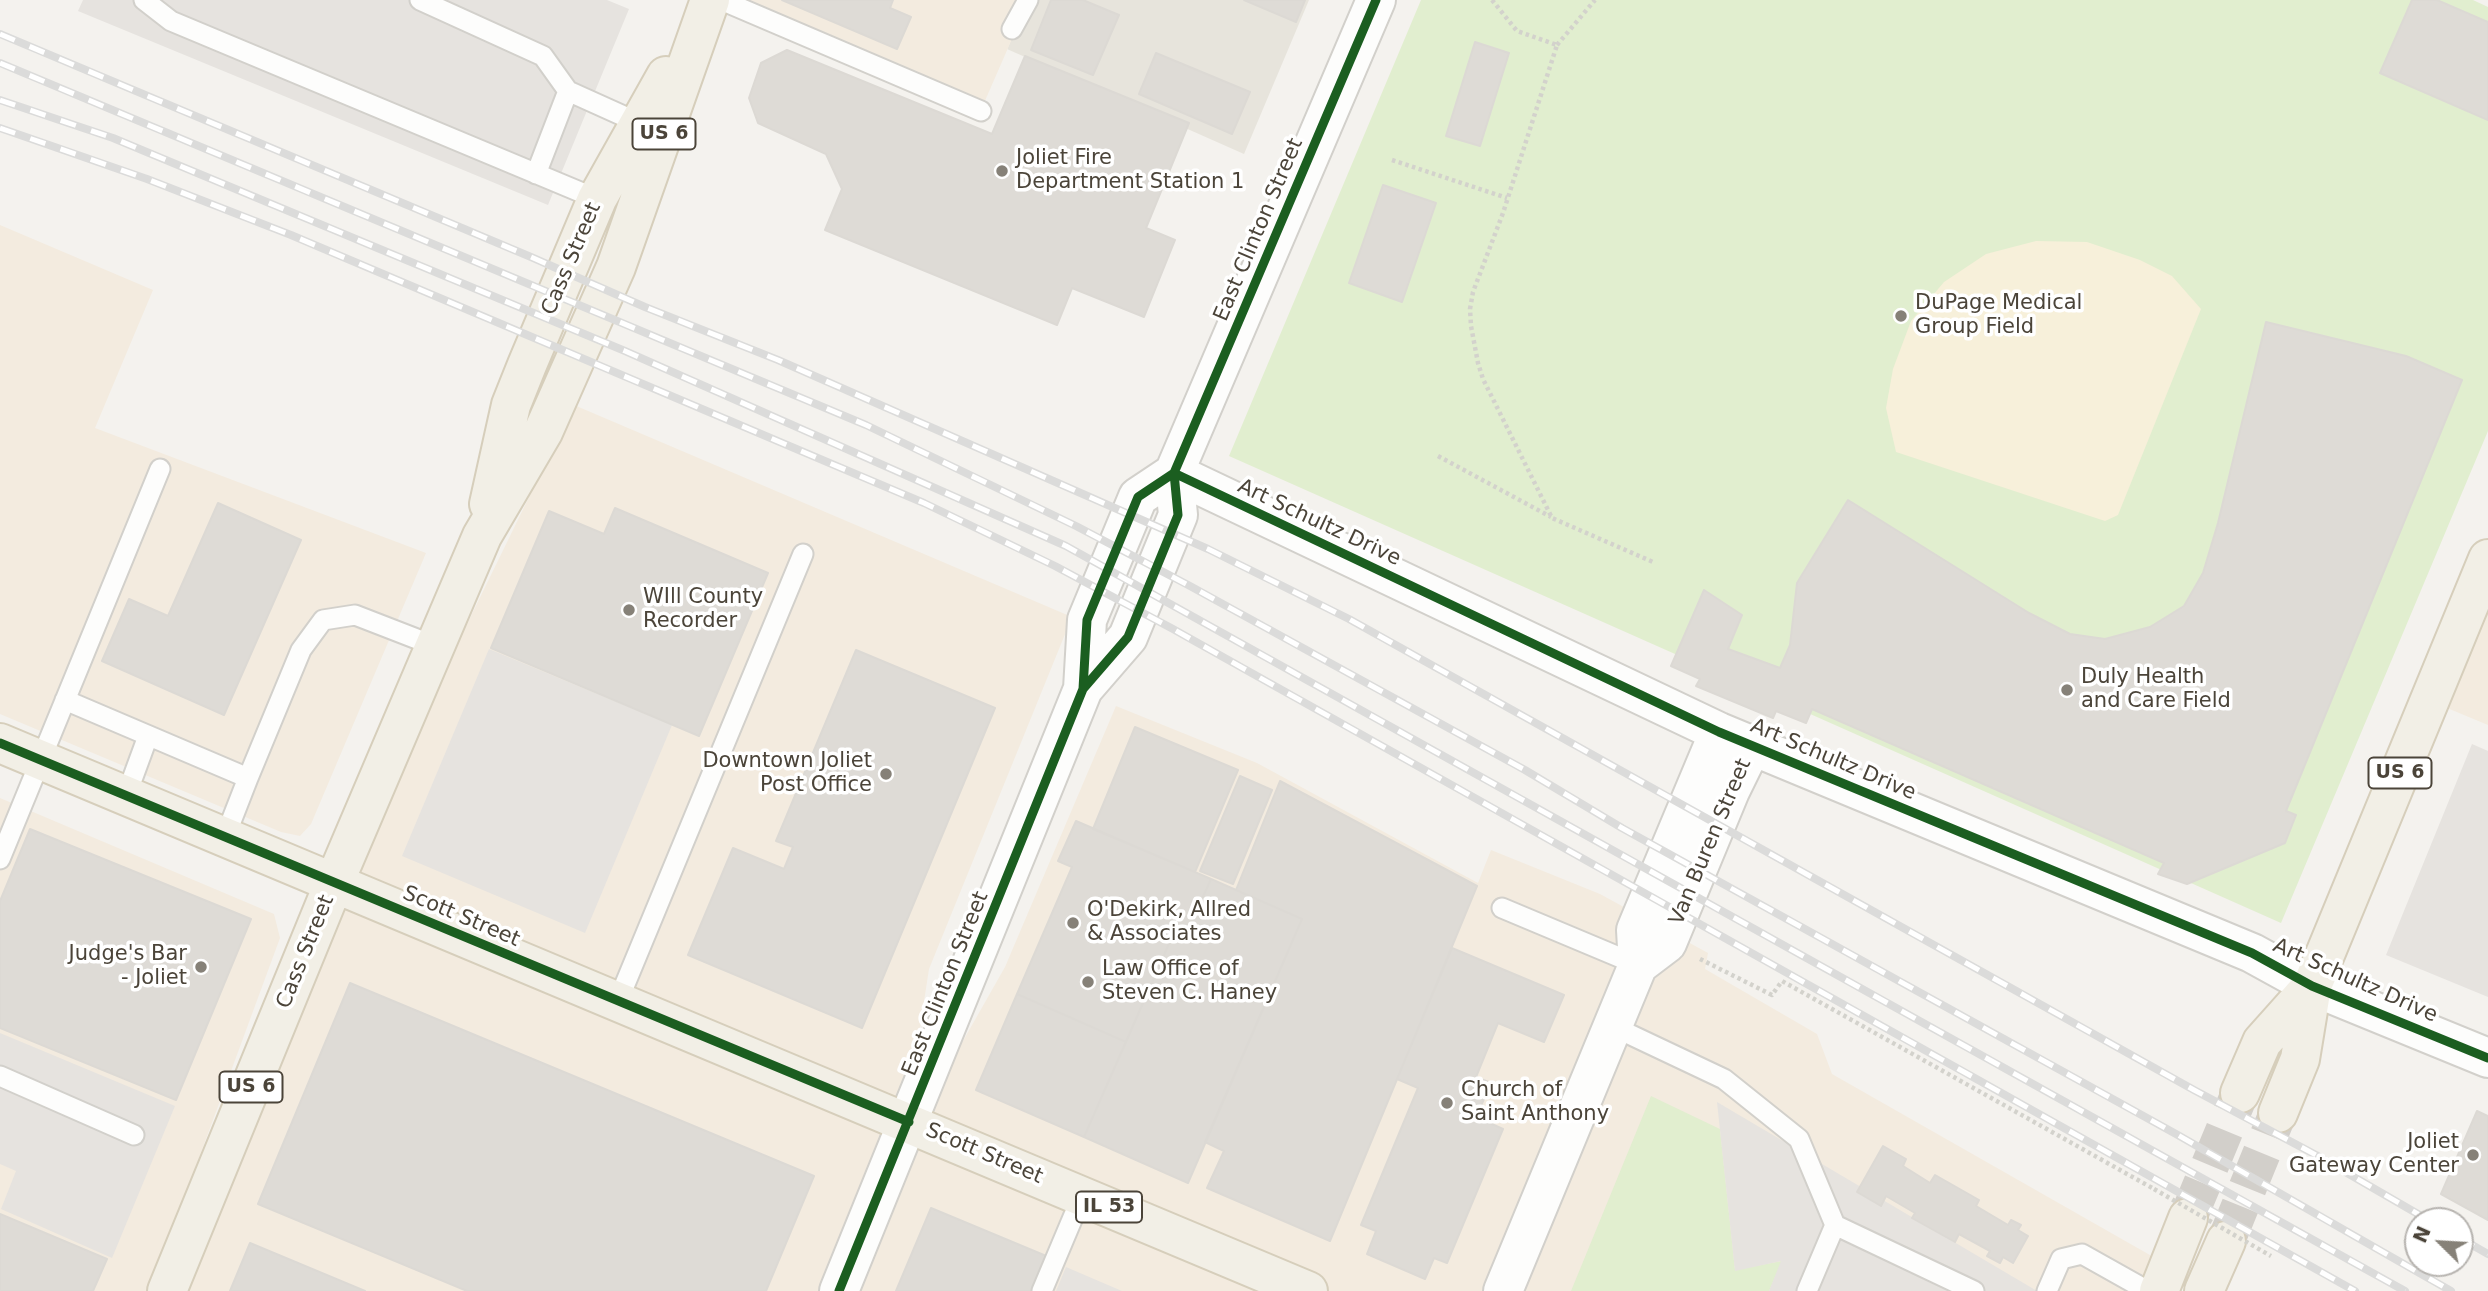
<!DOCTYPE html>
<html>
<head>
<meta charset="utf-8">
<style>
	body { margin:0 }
	#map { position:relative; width:2488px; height:1291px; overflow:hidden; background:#f4f2ee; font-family:"DejaVu Sans",sans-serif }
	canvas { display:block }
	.north { position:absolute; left:2404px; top:1207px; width:70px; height:70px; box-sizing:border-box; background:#fff; border:2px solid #b7b4b0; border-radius:50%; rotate:294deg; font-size:19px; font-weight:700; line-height:28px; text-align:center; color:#4b4439 }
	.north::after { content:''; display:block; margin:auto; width:24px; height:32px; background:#868178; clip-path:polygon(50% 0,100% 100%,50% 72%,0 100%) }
</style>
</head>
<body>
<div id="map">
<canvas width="2488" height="1291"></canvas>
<div class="north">N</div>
</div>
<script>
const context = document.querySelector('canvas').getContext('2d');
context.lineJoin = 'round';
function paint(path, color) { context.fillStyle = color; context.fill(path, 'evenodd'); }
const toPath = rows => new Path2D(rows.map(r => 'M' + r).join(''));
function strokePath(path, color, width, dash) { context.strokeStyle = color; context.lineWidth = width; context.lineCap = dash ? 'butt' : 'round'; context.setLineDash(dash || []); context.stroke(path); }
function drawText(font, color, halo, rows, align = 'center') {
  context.font = font + ' "DejaVu Sans",sans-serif'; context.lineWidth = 7; context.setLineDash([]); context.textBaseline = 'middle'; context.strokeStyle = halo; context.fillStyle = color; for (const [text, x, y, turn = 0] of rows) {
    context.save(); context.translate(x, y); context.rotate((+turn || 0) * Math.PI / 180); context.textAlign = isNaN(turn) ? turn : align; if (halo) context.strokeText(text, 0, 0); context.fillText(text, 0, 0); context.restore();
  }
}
paint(toPath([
	[1029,0,1309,0,1244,154,1007,49]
]), '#e7e4dc');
paint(toPath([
	[737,0,1029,0,984,103],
	[0,225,153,290,95,428,426,553,311,824,300,836,281,832,0,714],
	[574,405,1072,617,929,969,906,1118,341,882],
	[2488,576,2488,725,2435,703],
	[1116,706,1257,763,1478,883,1491,850,1600,894,1708,953,1705,969,1817,1034,1832,1074,2185,1275,2178,1291,847,1291,917,1122,1005,967],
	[0,798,274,914,280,938,150,1291,0,1291],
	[336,887,903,1125,834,1291,171,1291]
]), '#f3ebdf');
paint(toPath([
	[1421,0,2473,0,2488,7,2488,431,2281,923,1229,456],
	[1651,1096,1720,1129,1735,1270,1782,1261,1769,1291,1571,1291]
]), '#e1eecf');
paint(toPath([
	[2036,241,2087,242,2140,260,2172,276,2201,309,2118,515,2105,521,1896,452,1886,408,1893,369,1911,321,1944,282,1986,254]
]), '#f7f0da');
paint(toPath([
	[83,0,607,0,629,9,548,205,78,11],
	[489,649,672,725,585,933,402,856],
	[2472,744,2488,751,2488,997,2386,955],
	[0,1033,175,1106,112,1258,1,1209,16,1171,0,1164],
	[1717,1102,2037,1291,1769,1291,1781,1261,1735,1271],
	[1066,1267,1122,1291,1056,1291]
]), '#e6e3df');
const building = toPath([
	[782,0,893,0,890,8,911,17,897,49,782,0],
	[1051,0,1083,0,1119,15,1093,75,1031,50,1051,0],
	[1244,0,1305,0,1296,22,1244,0],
	[2412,0,2437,0,2488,22,2488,120,2380,73,2412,0],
	[1475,42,1509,53,1480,146,1446,136,1475,42],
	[787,50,992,134,1025,56,1189,123,1146,228,1175,240,1144,317,1072,288,1057,325,825,230,842,189,826,154,758,123,749,98,761,63,787,50],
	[1156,53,1250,92,1232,134,1139,94,1156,53],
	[1383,185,1436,203,1402,302,1349,283,1383,185],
	[2266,322,2406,356,2462,380,2286,811,2296,815,2285,843,2187,884,2158,874,2164,863,1812,709,1806,723,1776,711,1773,718,1696,686,1700,679,1671,666,1704,590,1742,615,1728,649,1780,668,1790,645,1797,583,1848,500,2029,613,2070,634,2105,639,2150,627,2184,606,2203,573,2218,523,2266,322],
	[218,503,301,540,224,715,102,661,129,599,168,616,218,503],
	[615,508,768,573,699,736,491,648,549,511,604,534,615,508],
	[856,650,995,708,862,1028,688,955,733,848,784,869,793,847,776,841,856,650],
	[1135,727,1238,770,1195,872,1093,829,1135,727],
	[1240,776,1272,790,1233,884,1200,871,1240,776],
	[1280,781,1477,886,1330,1241,1207,1188,1224,1151,1205,1142,1302,919,1236,890,1280,781],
	[1076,821,1211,879,1193,919,1182,914,1126,1042,1017,994,1072,867,1058,861,1076,821],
	[30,829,251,919,176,1100,0,1028,0,901,30,829],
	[1211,879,1302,919,1188,1183,1084,1137,1182,914,1193,919,1211,879],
	[1452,948,1564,995,1544,1042,1498,1023,1476,1077,1491,1083,1476,1117,1503,1129,1447,1263,1434,1258,1425,1279,1367,1254,1376,1231,1361,1225,1418,1088,1397,1079,1452,948],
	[350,983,814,1176,766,1291,467,1291,258,1204,350,983],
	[1017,994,1126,1042,1084,1137,976,1090,1017,994],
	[2477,1111,2488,1116,2488,1220,2441,1194,2477,1111],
	[1883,1146,1906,1159,1903,1166,1930,1183,1935,1175,1979,1200,1976,1206,2008,1225,2011,1220,2021,1225,2018,1230,2028,1236,2013,1263,2003,1257,2000,1263,1987,1256,1990,1251,1959,1234,1955,1242,1912,1218,1915,1213,1886,1196,1881,1206,1857,1192,1883,1146],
	[931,1208,1051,1258,1037,1291,896,1291,931,1208],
	[0,1214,107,1259,93,1291,0,1291,0,1214],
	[250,1243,365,1291,230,1291,250,1243]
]);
paint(building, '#dedbd6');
strokePath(building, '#dcd9d4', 2);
strokePath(toPath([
	[2188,1218,2240,1093],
	[2226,1241,2278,1113]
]), '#d2cfca', 38, [38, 19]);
const service = toPath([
	[144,0,171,21,597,199],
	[420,0,543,56,568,91,639,123],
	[721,0,981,111],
	[1012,29,1028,0],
	[536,174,568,91],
	[65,700,248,778,301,650,323,620,355,615,435,646],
	[126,796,148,736],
	[225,837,248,778],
	[0,859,160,469],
	[1502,908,1638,965],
	[618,1001,803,554],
	[1612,1026,1724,1079,1799,1139,1835,1225,1974,1291],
	[0,1076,134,1135],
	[1042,1291,1082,1196],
	[1807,1291,1835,1225],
	[2047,1291,2061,1259,2082,1254,2148,1291]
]);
const minor = toPath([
	[1174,473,1719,732,2252,953,2312,986,2488,1058],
	[1638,965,1667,943,1730,791,1752,746],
	[1503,1291,1638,965,1636,930,1719,732]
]);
const tertiary = toPath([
	[1083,689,1087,620,1138,497,1174,473],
	[839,1291,1083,689,1128,637,1178,515,1174,473,1376,0]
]);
const primary = toPath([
	[489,504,511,405,527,365,597,199,666,76],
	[0,743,1308,1291],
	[2240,1093,2262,1042,2312,986],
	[2278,1113,2300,1059,2312,986,2488,559],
	[167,1291,334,883,482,536,543,432,616,267,710,0],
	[2159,1291,2188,1218],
	[2204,1291,2226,1241]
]);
strokePath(service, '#d2d0cb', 23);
strokePath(minor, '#d2d0cb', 42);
strokePath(tertiary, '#d2d0cb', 42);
strokePath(primary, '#d6cebb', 42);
strokePath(toPath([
	[1492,0,1517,31,1557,45,1503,213,1473,292,1470,309,1471,326,1478,363,1483,379,1552,518,1653,562],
	[1557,45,1595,0],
	[1392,160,1507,198],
	[1438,456,1551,517],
	[1700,959,1772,995,1782,981,2154,1189]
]), '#d3d2cc', 4.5, [3.5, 3.5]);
strokePath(service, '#fdfdfc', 19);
strokePath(minor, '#fdfdfc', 38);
strokePath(tertiary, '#fdfdfc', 38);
strokePath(primary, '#f2efe6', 38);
const rail = toPath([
	[0,34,531,257,645,307,778,360,1208,549,1349,619,2194,1090,2316,1155,2430,1221],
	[0,63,866,425,1076,526,1190,586,1525,770,1622,828,2176,1134,2451,1291],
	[0,100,113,138,625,351,1066,546,2405,1291],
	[0,128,147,179,291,235,924,503,1055,566,1173,629,2355,1291],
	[2460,1238,2488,1254]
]);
strokePath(rail, '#dbdbda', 8);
strokePath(rail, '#fff', 5, [16]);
strokePath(toPath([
	[2154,1189,2271,1256]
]), '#d3d2cc', 4.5, [3.5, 3.5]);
strokePath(toPath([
	[1174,473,1719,732,2252,953,2312,986,2488,1058],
	[1083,689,1087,620,1138,497,1174,473],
	[0,743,909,1122],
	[839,1291,1083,689,1128,637,1178,515,1174,473,1376,0]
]), '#1b5e20', 9);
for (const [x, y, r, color] of [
	[1002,171,7,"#868178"],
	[1901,316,7,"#868178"],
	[629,610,7,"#868178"],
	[2067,690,7,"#868178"],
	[886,774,7,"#868178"],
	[1073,923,7,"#868178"],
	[201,967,7,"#868178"],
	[1088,982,7,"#868178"],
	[1447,1103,7,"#868178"],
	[2473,1155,7,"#868178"]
]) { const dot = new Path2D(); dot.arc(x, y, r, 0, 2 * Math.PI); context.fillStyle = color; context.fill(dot); strokePath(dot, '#fff', 2.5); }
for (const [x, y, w] of [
	[664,134,63],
	[2400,773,63],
	[251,1087,63],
	[1109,1207,66]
]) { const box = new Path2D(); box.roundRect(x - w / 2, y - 15.5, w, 31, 5); context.fillStyle = '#fff'; context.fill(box); strokePath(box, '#4b4439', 2); }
drawText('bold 19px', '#4b4439', null, [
	["US 6",664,134],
	["US 6",2400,773],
	["US 6",251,1087],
	["IL 53",1109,1207]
]);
drawText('21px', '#4b4439', '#fff', [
	["Joliet Fire",1016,159],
	["Department Station 1",1016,183],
	["DuPage Medical",1915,304],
	["Group Field",1915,328],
	["WIll County",643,598],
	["Recorder",643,622],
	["Duly Health",2081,678],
	["and Care Field",2081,702],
	["Downtown Joliet",872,762,"right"],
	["Post Office",872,786,"right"],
	["O'Dekirk, Allred",1087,911],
	["& Associates",1087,935],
	["Judge's Bar",187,955,"right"],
	["- Joliet",187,979,"right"],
	["Law Office of",1102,970],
	["Steven C. Haney",1102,994],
	["Church of",1461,1091],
	["Saint Anthony",1461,1115],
	["Joliet",2459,1143,"right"],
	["Gateway Center",2459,1167,"right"]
], 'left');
drawText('21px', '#4b4439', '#fff', [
	["East Clinton Street",1259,230,-67],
	["Cass Street",572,259,-67],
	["Art Schultz Drive",1319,523,25],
	["Art Schultz Drive",1833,760,23],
	["Van Buren Street",1711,842,-67],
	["Scott Street",461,917,23],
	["Cass Street",306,952,-68],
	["Art Schultz Drive",2355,981,24],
	["East Clinton Street",946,984,-68],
	["Scott Street",984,1154,23]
]);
</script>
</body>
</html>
